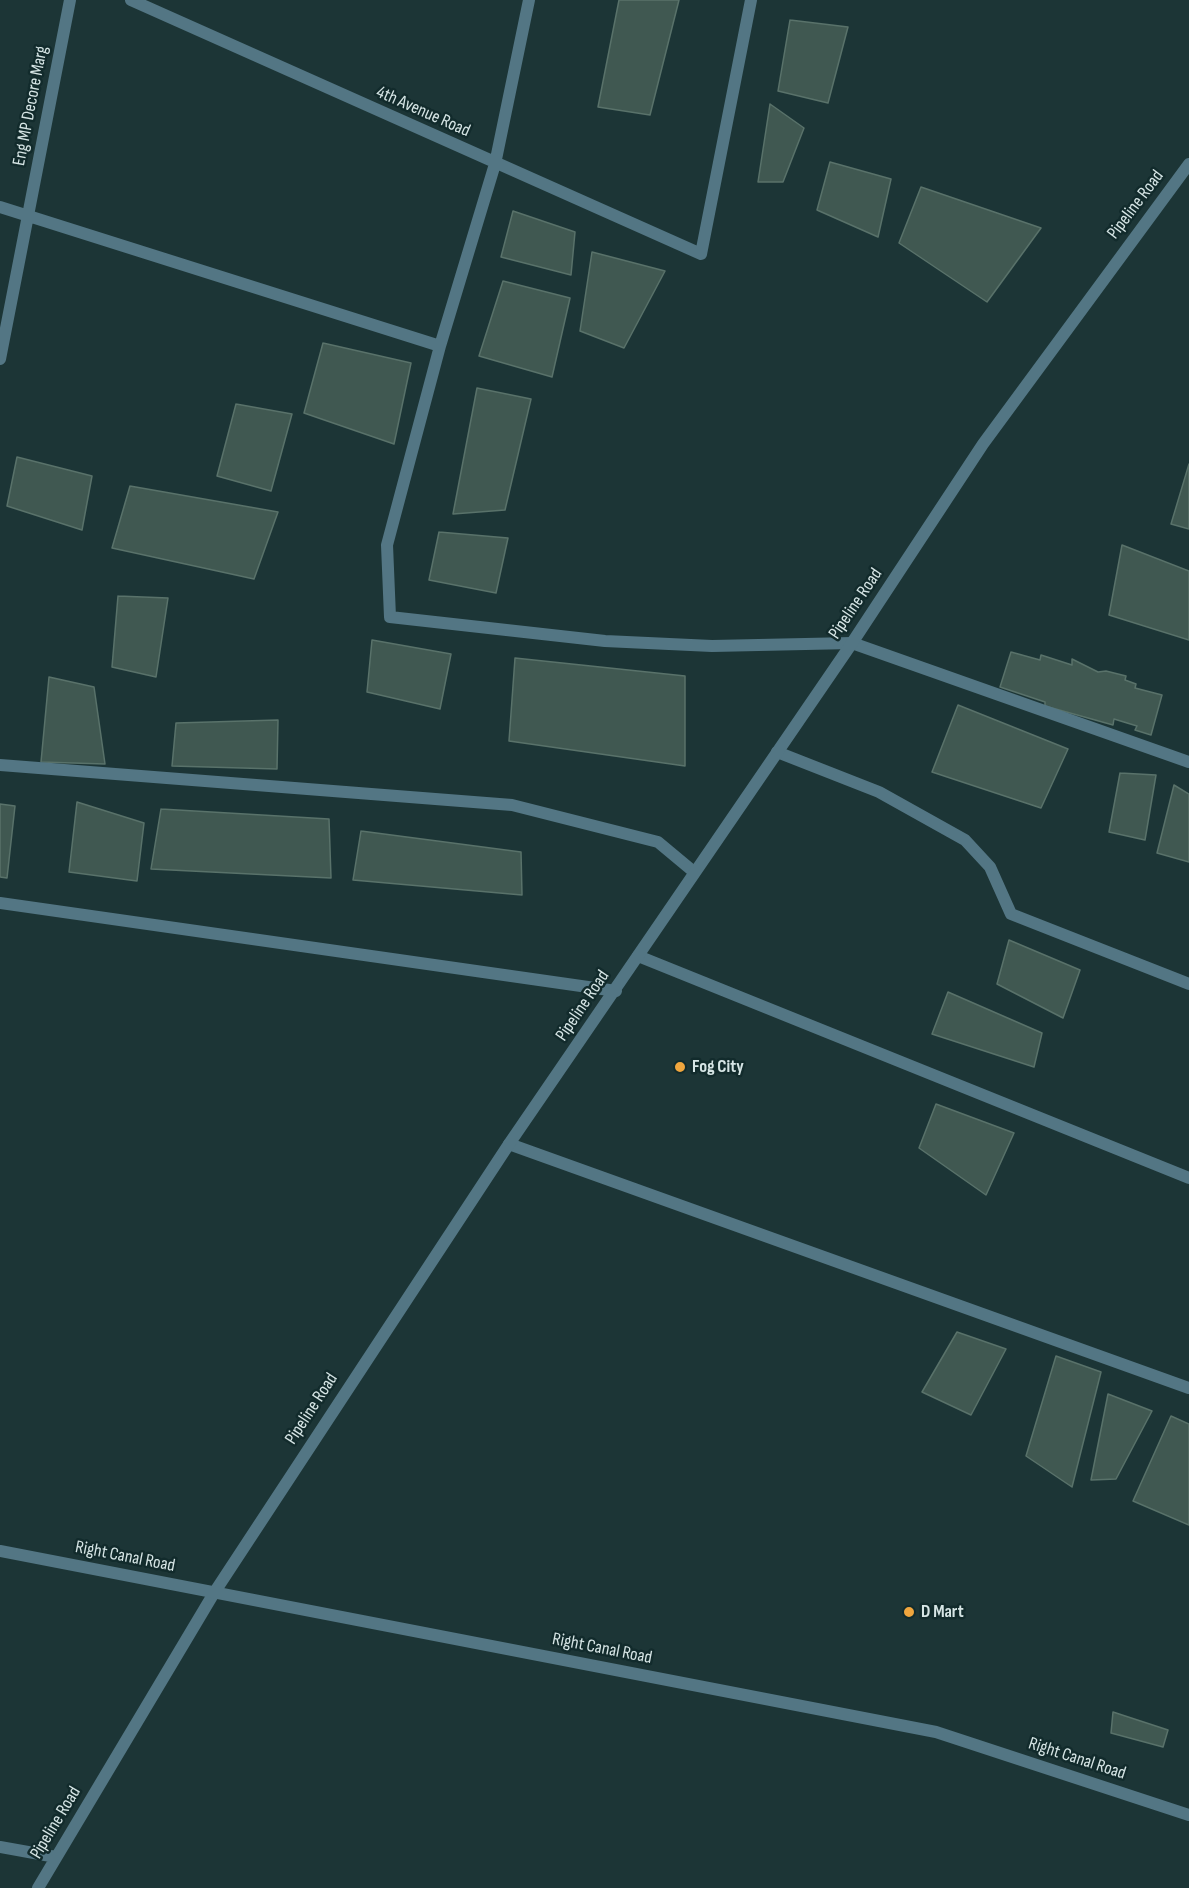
<!DOCTYPE html>
<html>
<head>
<meta charset="utf-8">
<style>
	body { margin:0 }
	canvas { display:block; background:#1c3536 }
</style>
</head>
<body>
<canvas width="1189" height="1888"></canvas>
<script>
const context = document.querySelector('canvas').getContext('2d');
context.lineJoin = 'round';
function paint(path, color) { context.fillStyle = color; context.fill(path, 'evenodd'); }
const toPath = rows => new Path2D(rows.map(r => 'M' + r).join(''));
function strokePath(path, color, width, dash) { context.strokeStyle = color; context.lineWidth = width; context.lineCap = dash ? 'butt' : 'round'; context.setLineDash(dash || []); context.stroke(path); }
function drawText(font, color, halo, rows, align = 'center') {
  context.font = font + ' "Sofia Sans Condensed",sans-serif'; context.lineWidth = 5; context.setLineDash([]); context.textBaseline = 'middle'; context.strokeStyle = halo; context.fillStyle = color; for (const [text, x, y, turn = 0] of rows) {
    context.save(); context.translate(x, y); context.rotate((+turn || 0) * Math.PI / 180); context.textAlign = isNaN(turn) ? turn : align; if (halo) context.strokeText(text, 0, 0); context.fillText(text, 0, 0); context.restore();
  }
}
const building = toPath([
	[619,0,679,0,650,115,598,107,619,0],
	[790,20,848,27,828,103,778,91,790,20],
	[770,104,804,128,783,182,758,182,770,104],
	[830,162,891,179,878,237,817,210,830,162],
	[921,187,1041,228,987,302,899,243,921,187],
	[513,211,575,232,571,275,501,257,513,211],
	[592,252,665,271,624,348,580,331,592,252],
	[503,281,570,298,552,377,479,356,503,281],
	[323,343,411,363,394,444,304,413,323,343],
	[477,388,531,399,505,510,453,514,477,388],
	[236,404,292,414,271,491,217,476,236,404],
	[17,457,92,476,82,530,7,506,17,457],
	[1189,464,1189,529,1171,524,1189,464],
	[130,486,278,512,254,579,112,548,130,486],
	[439,532,508,538,496,593,429,580,439,532],
	[1122,545,1189,571,1189,640,1109,615,1122,545],
	[118,596,168,598,156,677,112,667,118,596],
	[372,640,451,654,440,709,367,692,372,640],
	[1011,652,1040,660,1041,655,1072,665,1072,659,1098,672,1106,671,1126,676,1125,680,1136,684,1135,688,1162,695,1151,735,1135,730,1137,726,1114,719,1113,725,1045,706,1045,702,1000,687,1011,652],
	[515,658,685,676,685,766,509,741,515,658],
	[49,677,94,687,105,764,41,762,49,677],
	[958,705,1068,749,1041,808,932,772,958,705],
	[278,720,277,769,172,766,176,723,278,720],
	[1120,773,1156,775,1145,840,1109,832,1120,773],
	[1174,785,1189,794,1189,862,1157,853,1174,785],
	[77,802,144,823,137,881,69,872,77,802],
	[0,804,15,806,7,878,0,877,0,804],
	[161,809,329,819,331,878,151,869,161,809],
	[361,831,521,852,522,895,353,880,361,831],
	[1009,940,1080,970,1063,1018,997,984,1009,940],
	[948,992,1042,1033,1034,1067,932,1034,948,992],
	[936,1104,1014,1133,986,1195,919,1148,936,1104],
	[957,1332,1006,1349,971,1415,922,1392,957,1332],
	[1056,1356,1101,1372,1072,1487,1026,1456,1056,1356],
	[1108,1394,1152,1411,1116,1479,1091,1480,1108,1394],
	[1171,1416,1189,1424,1189,1525,1133,1501,1171,1416],
	[1113,1712,1168,1730,1163,1747,1111,1733,1113,1712]
]);
paint(building, '#405851');
strokePath(building, '#59726a', 1.5);
strokePath(toPath([
	[131,0,701,254,751,0],
	[529,0,495,164,440,346,387,545,390,617,605,641,712,646,852,643,1189,762],
	[0,207,440,346],
	[0,359,70,0],
	[777,752,879,792,965,840,990,867,1011,914,1189,984],
	[0,765,512,805,658,842,694,872],
	[0,903,616,991],
	[638,956,1189,1178],
	[509,1144,1189,1388],
	[0,1847,56,1857],
	[38,1888,214,1593]
]), '#537684', 12);
strokePath(toPath([
	[0,1551,936,1732,1189,1815],
	[214,1593,509,1144,852,643,983,444,1189,164]
]), '#537684', 12);
for (const [x, y, r, color] of [
	[680,1067,6,"#f0a63e"],
	[909,1612,6,"#f0a63e"]
]) { const dot = new Path2D(); dot.arc(x, y, r, 0, 2 * Math.PI); context.fillStyle = color; context.fill(dot); strokePath(dot, '#122b2c', 2); }
drawText('18px', '#d6e5e5', '#122b2c', [
	["Eng MP Decore Marg",31,106,-79],
	["4th Avenue Road",423,112,24],
	["Pipeline Road",1136,205,-53],
	["Pipeline Road",856,604,-56],
	["Pipeline Road",583,1006,-56],
	["Pipeline Road",312,1409,-57],
	["Right Canal Road",125,1557,11],
	["Right Canal Road",602,1649,11],
	["Right Canal Road",1077,1759,18],
	["Pipeline Road",56,1823,-59]
]);
drawText('bold 18px', '#d6e5e5', '#122b2c', [
	["Fog City",692,1067],
	["D Mart",921,1612]
], 'left');
</script>
</body>
</html>
